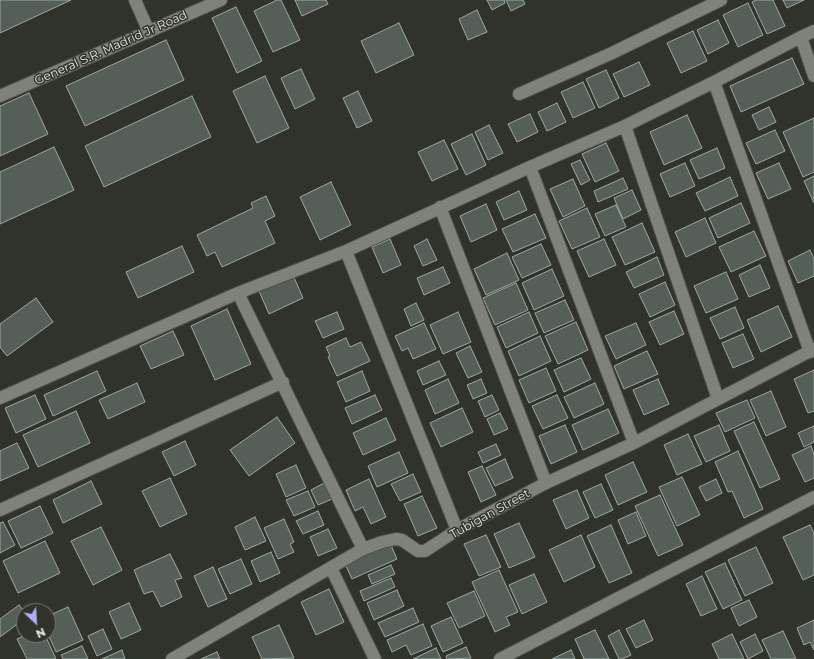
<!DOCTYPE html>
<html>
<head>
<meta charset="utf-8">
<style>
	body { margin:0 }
	#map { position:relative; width:814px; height:659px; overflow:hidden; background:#30332a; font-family:Montserrat,sans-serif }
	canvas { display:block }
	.north { position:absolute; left:16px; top:603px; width:40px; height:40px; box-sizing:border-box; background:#30332a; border:1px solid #787b73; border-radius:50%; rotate:155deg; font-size:11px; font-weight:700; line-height:16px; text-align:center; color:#e5e7e1 }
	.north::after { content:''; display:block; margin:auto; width:14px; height:18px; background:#b0aefa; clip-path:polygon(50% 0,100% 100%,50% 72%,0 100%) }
</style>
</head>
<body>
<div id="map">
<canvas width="814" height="659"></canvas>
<div class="north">N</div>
</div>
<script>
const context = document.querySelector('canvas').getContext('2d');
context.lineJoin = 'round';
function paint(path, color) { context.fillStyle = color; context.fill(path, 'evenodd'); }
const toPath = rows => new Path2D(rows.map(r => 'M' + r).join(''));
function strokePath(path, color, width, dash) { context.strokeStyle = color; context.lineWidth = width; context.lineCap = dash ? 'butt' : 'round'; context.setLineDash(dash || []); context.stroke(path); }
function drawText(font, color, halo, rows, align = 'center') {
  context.font = font + ' Montserrat,sans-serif'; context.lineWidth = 3; context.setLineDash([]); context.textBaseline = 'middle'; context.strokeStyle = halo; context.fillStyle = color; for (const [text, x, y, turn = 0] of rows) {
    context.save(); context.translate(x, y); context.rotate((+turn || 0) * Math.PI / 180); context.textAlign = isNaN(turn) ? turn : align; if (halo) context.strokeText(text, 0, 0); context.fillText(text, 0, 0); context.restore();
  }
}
const building = toPath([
	[0,0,71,0,0,33,0,0],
	[277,0,281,0,300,40,273,52,254,11,277,0],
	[295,0,326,0,328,4,302,16,295,0],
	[487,0,504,0,505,3,492,10,487,0],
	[506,0,523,0,525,4,511,11,506,0],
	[756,0,773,0,785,26,767,34,752,2,756,0],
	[783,0,804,0,787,8,783,0],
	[748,3,763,35,738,47,723,15,748,3],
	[236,7,262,61,237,73,212,18,236,7],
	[477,10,487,32,468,40,459,19,477,10],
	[718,20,729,43,708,54,697,30,718,20],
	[399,23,414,55,376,73,361,41,399,23],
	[693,31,707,61,681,73,667,43,693,31],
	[166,40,184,80,85,126,66,86,166,40],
	[792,58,804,84,741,112,730,86,792,58],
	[639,62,650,85,624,97,613,74,639,62],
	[301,69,315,99,295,109,281,78,301,69],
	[606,70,619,98,599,108,586,79,606,70],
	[265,76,289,128,257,143,233,91,265,76],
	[583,82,595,108,573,118,561,92,583,82],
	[358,91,372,121,357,128,343,98,358,91],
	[29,93,48,134,0,156,0,106,29,93],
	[192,96,211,137,104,187,85,146,192,96],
	[557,103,566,122,547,131,538,112,557,103],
	[769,107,776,122,759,130,752,115,769,107],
	[530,114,538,132,517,142,508,124,530,114],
	[687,115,702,148,664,165,650,132,687,115],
	[814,118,814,172,803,177,783,132,814,118],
	[489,125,503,153,488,160,475,132,489,125],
	[775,130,785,151,756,164,746,143,775,130],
	[472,134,486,165,466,175,451,144,472,134],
	[444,140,458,169,432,181,418,152,444,140],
	[606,143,619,171,595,182,582,154,606,143],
	[54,147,74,190,0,224,0,172,54,147],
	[717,148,725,168,699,179,690,160,717,148],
	[580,160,590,180,581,185,571,164,580,160],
	[685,163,695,186,670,197,660,174,685,163],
	[779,163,791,189,768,199,756,173,779,163],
	[814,176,814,203,804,181,814,176],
	[730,177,738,196,705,211,696,193,730,177],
	[623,178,628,189,598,202,594,191,623,178],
	[573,179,585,206,563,217,550,189,573,179],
	[331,182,351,225,320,240,300,197,331,182],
	[632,190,641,210,623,219,614,198,632,190],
	[519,191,527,210,504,220,496,202,519,191],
	[266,196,275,216,265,221,275,243,222,267,215,252,207,256,197,235,253,208,251,203,266,196],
	[741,203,750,223,718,238,709,218,741,203],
	[486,204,497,230,471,242,460,216,486,204],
	[616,205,626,227,605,236,595,214,616,205],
	[587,208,600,237,572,249,559,221,587,208],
	[535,214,546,238,513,252,502,229,535,214],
	[705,218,716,243,686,257,675,232,705,218],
	[642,223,655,252,625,265,612,237,642,223],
	[754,231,766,256,731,272,719,247,754,231],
	[390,239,401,265,383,273,372,247,390,239],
	[427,239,437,260,423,266,414,246,427,239],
	[604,239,616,265,589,277,577,251,604,239],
	[541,244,551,265,522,278,512,257,541,244],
	[182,246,194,272,138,298,126,272,182,246],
	[810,250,814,259,814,276,798,283,788,261,810,250],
	[507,253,519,280,486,295,474,269,507,253],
	[657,257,664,275,634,288,626,272,657,257],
	[760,265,770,288,749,297,739,275,760,265],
	[443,267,450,283,424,295,417,278,443,267],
	[552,269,564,296,534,310,522,283,552,269],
	[726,272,738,299,706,313,694,286,726,272],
	[293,275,303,298,269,314,259,291,293,275],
	[665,282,675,305,650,317,639,294,665,282],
	[516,283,528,310,495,325,483,298,516,283],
	[36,298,53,322,7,356,0,347,0,324,36,298],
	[565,300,574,320,544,333,535,313,565,300],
	[416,303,424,320,411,326,404,309,416,303],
	[778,306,792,337,761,352,747,320,778,306],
	[735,307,744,328,720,339,710,318,735,307],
	[227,309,251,364,215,380,191,326,227,309],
	[674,311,684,334,660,345,649,322,674,311],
	[337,312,344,329,323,338,315,321,337,312],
	[458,312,471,342,443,354,430,325,458,312],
	[529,312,538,333,506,348,497,327,529,312],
	[576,322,588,350,558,364,545,336,576,322],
	[424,323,436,349,413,359,408,348,402,351,395,336,424,323],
	[636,323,646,345,616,359,605,336,636,323],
	[173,331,184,355,151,369,140,346,173,331],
	[743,334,754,359,733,368,722,343,743,334],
	[540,336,551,361,519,376,508,351,540,336],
	[346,338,350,347,361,342,370,361,337,376,328,357,330,356,326,347,346,338],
	[470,346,482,372,468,378,456,353,470,346],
	[647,351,658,374,624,389,614,366,647,351],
	[581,358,591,379,564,392,554,370,581,358],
	[439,361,446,375,423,385,417,371,439,361],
	[546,368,556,391,529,403,519,380,546,368],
	[814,370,814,411,808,413,794,379,814,370],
	[97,371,106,391,53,416,44,395,97,371],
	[362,371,370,391,346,402,337,382,362,371],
	[448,379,459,403,435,414,425,390,448,379],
	[481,379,487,393,473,399,467,385,481,379],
	[658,379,669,404,644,415,633,390,658,379],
	[137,383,145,402,108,419,99,400,137,383],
	[595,383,604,404,574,418,564,397,595,383],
	[771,391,786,427,766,436,750,400,771,391],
	[35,395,46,419,16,433,5,408,35,395],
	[375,395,382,410,352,424,345,408,375,395],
	[492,395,499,410,485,417,478,401,492,395],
	[557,395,568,418,543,429,532,406,557,395],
	[747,400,755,418,725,432,716,413,747,400],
	[462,408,473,432,441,447,430,423,462,408],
	[608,409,619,433,583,450,572,425,608,409],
	[76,411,90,443,38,467,23,435,76,411],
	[500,413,508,429,494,435,487,419,500,413],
	[277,417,295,443,249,476,230,450,277,417],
	[386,418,396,440,363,455,353,433,386,418],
	[754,422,780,479,760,488,734,431,754,422],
	[565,425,577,452,551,464,539,436,565,425],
	[719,425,730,451,706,462,694,436,719,425],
	[814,426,814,442,804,447,798,433,814,426],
	[688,434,702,464,677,475,664,445,688,434],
	[185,441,196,465,174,476,162,452,185,441],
	[17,443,29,468,0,481,0,451,17,443],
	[496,444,501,455,483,463,478,452,496,444],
	[811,446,814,454,814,478,805,482,792,455,811,446],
	[738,451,763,509,744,518,732,491,728,492,715,462,738,451],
	[399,452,408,473,377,487,368,466,399,452],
	[505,459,513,478,495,486,486,468,505,459],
	[633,462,647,492,618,505,605,475,633,462],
	[296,465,306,488,286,497,276,474,296,465],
	[482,466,496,495,481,502,468,472,482,466],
	[413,474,421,492,400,501,391,484,413,474],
	[682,477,700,515,677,526,659,487,682,477],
	[170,478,187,514,160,527,142,491,170,478],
	[369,479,386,517,371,524,363,507,355,511,346,490,369,479],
	[716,479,722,493,706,501,699,487,716,479],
	[91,481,102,504,63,523,53,500,91,481],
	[324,483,332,499,318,505,311,490,324,483],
	[601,484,613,510,595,518,583,492,601,484],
	[577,490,589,518,566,529,553,500,577,490],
	[308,491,315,507,294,516,286,500,308,491],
	[660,495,683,545,658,556,635,506,660,495],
	[422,496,437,528,418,536,404,504,422,496],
	[40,506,53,533,21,548,8,521,40,506],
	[318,511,324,525,303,534,296,521,318,511],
	[636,512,646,536,628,544,618,520,636,512],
	[255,517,266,541,245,550,235,527,255,517],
	[284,519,294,542,290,544,294,552,278,559,264,528,284,519],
	[3,522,15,545,0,553,0,523,3,522],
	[519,523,535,557,509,568,494,534,519,523],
	[611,525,632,573,609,583,587,536,611,525],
	[810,525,814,533,814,575,803,580,783,537,810,525],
	[101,527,122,570,93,585,71,541,101,527],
	[328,529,337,548,318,556,310,537,328,529],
	[486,535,501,567,479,576,464,544,486,535],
	[581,535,595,567,564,582,549,550,581,535],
	[45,541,60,573,18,593,3,561,45,541],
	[390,543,397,559,352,579,345,564,390,543],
	[756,547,773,583,745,596,728,560,756,547],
	[271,552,280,573,260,582,251,561,271,552],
	[170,554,182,578,175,580,182,597,161,607,153,591,144,594,134,570,170,554],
	[241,559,252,584,230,594,218,569,241,559],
	[725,563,742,600,723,609,705,572,725,563],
	[391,565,395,574,372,584,368,575,391,565],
	[213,567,227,599,208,607,194,576,213,567],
	[499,570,518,612,506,617,510,625,495,632,472,582,499,570],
	[534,574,547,602,522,614,509,585,534,574],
	[702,576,717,609,701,616,686,584,702,576],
	[391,578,395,587,364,601,360,591,391,578],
	[329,589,344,622,316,635,301,602,329,589],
	[397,590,404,606,374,620,367,603,397,590],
	[474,591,485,616,459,628,447,603,474,591],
	[749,600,757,617,739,626,731,608,749,600],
	[129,603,141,630,121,639,109,612,129,603],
	[19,605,24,611,24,619,0,637,0,619,19,605],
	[68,607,83,640,56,652,48,634,48,616,68,607],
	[413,608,419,622,385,637,378,623,413,608],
	[451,617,463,643,443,652,431,626,451,617],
	[644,620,653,640,636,648,626,629,644,620],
	[814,620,814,650,810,642,804,645,797,628,814,620],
	[423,624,432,646,411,655,406,645,392,652,387,640,423,624],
	[279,625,294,658,262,659,252,637,279,625],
	[103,629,112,649,97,656,88,636,103,629],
	[595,630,609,659,584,659,575,639,595,630],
	[619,630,631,655,622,659,619,659,608,636,619,630],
	[783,631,796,659,771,659,762,640,783,631],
	[732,634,744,659,719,659,712,644,732,634],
	[755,634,763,651,748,659,740,642,755,634],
	[26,635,45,635,56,659,27,659,17,639,26,635],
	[82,646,88,659,63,659,61,655,82,646],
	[466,647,471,658,447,659,446,656,466,647],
	[436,648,441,659,413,659,436,648],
	[122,650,125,659,102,659,122,650],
	[571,650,575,659,552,659,571,650],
	[217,652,220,659,201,659,217,652]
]);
paint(building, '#555f58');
strokePath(building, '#9da8a1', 1);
const street = toPath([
	[135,0,149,32],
	[814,31,801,37,814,76],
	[714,82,810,352],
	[519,94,610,54,721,0],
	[0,96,221,0],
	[625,126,718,399],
	[530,167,634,443],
	[440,207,546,483],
	[346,251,457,530],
	[238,293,363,549],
	[0,398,238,293,346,251,530,167,625,126,714,82,801,37],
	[0,510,283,382],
	[331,568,375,659],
	[172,659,363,549,382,542,396,539,402,540,418,551,425,551,457,530,546,483,634,443,814,349],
	[500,659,814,497]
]);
strokePath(street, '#4d5048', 14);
strokePath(street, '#7e8278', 12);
drawText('12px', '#e5e7e1', '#30332a', [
	["General S.R. Madrid Jr Road",111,48,-24],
	["Tubigan Street",490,514,-29]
]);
</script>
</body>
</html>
